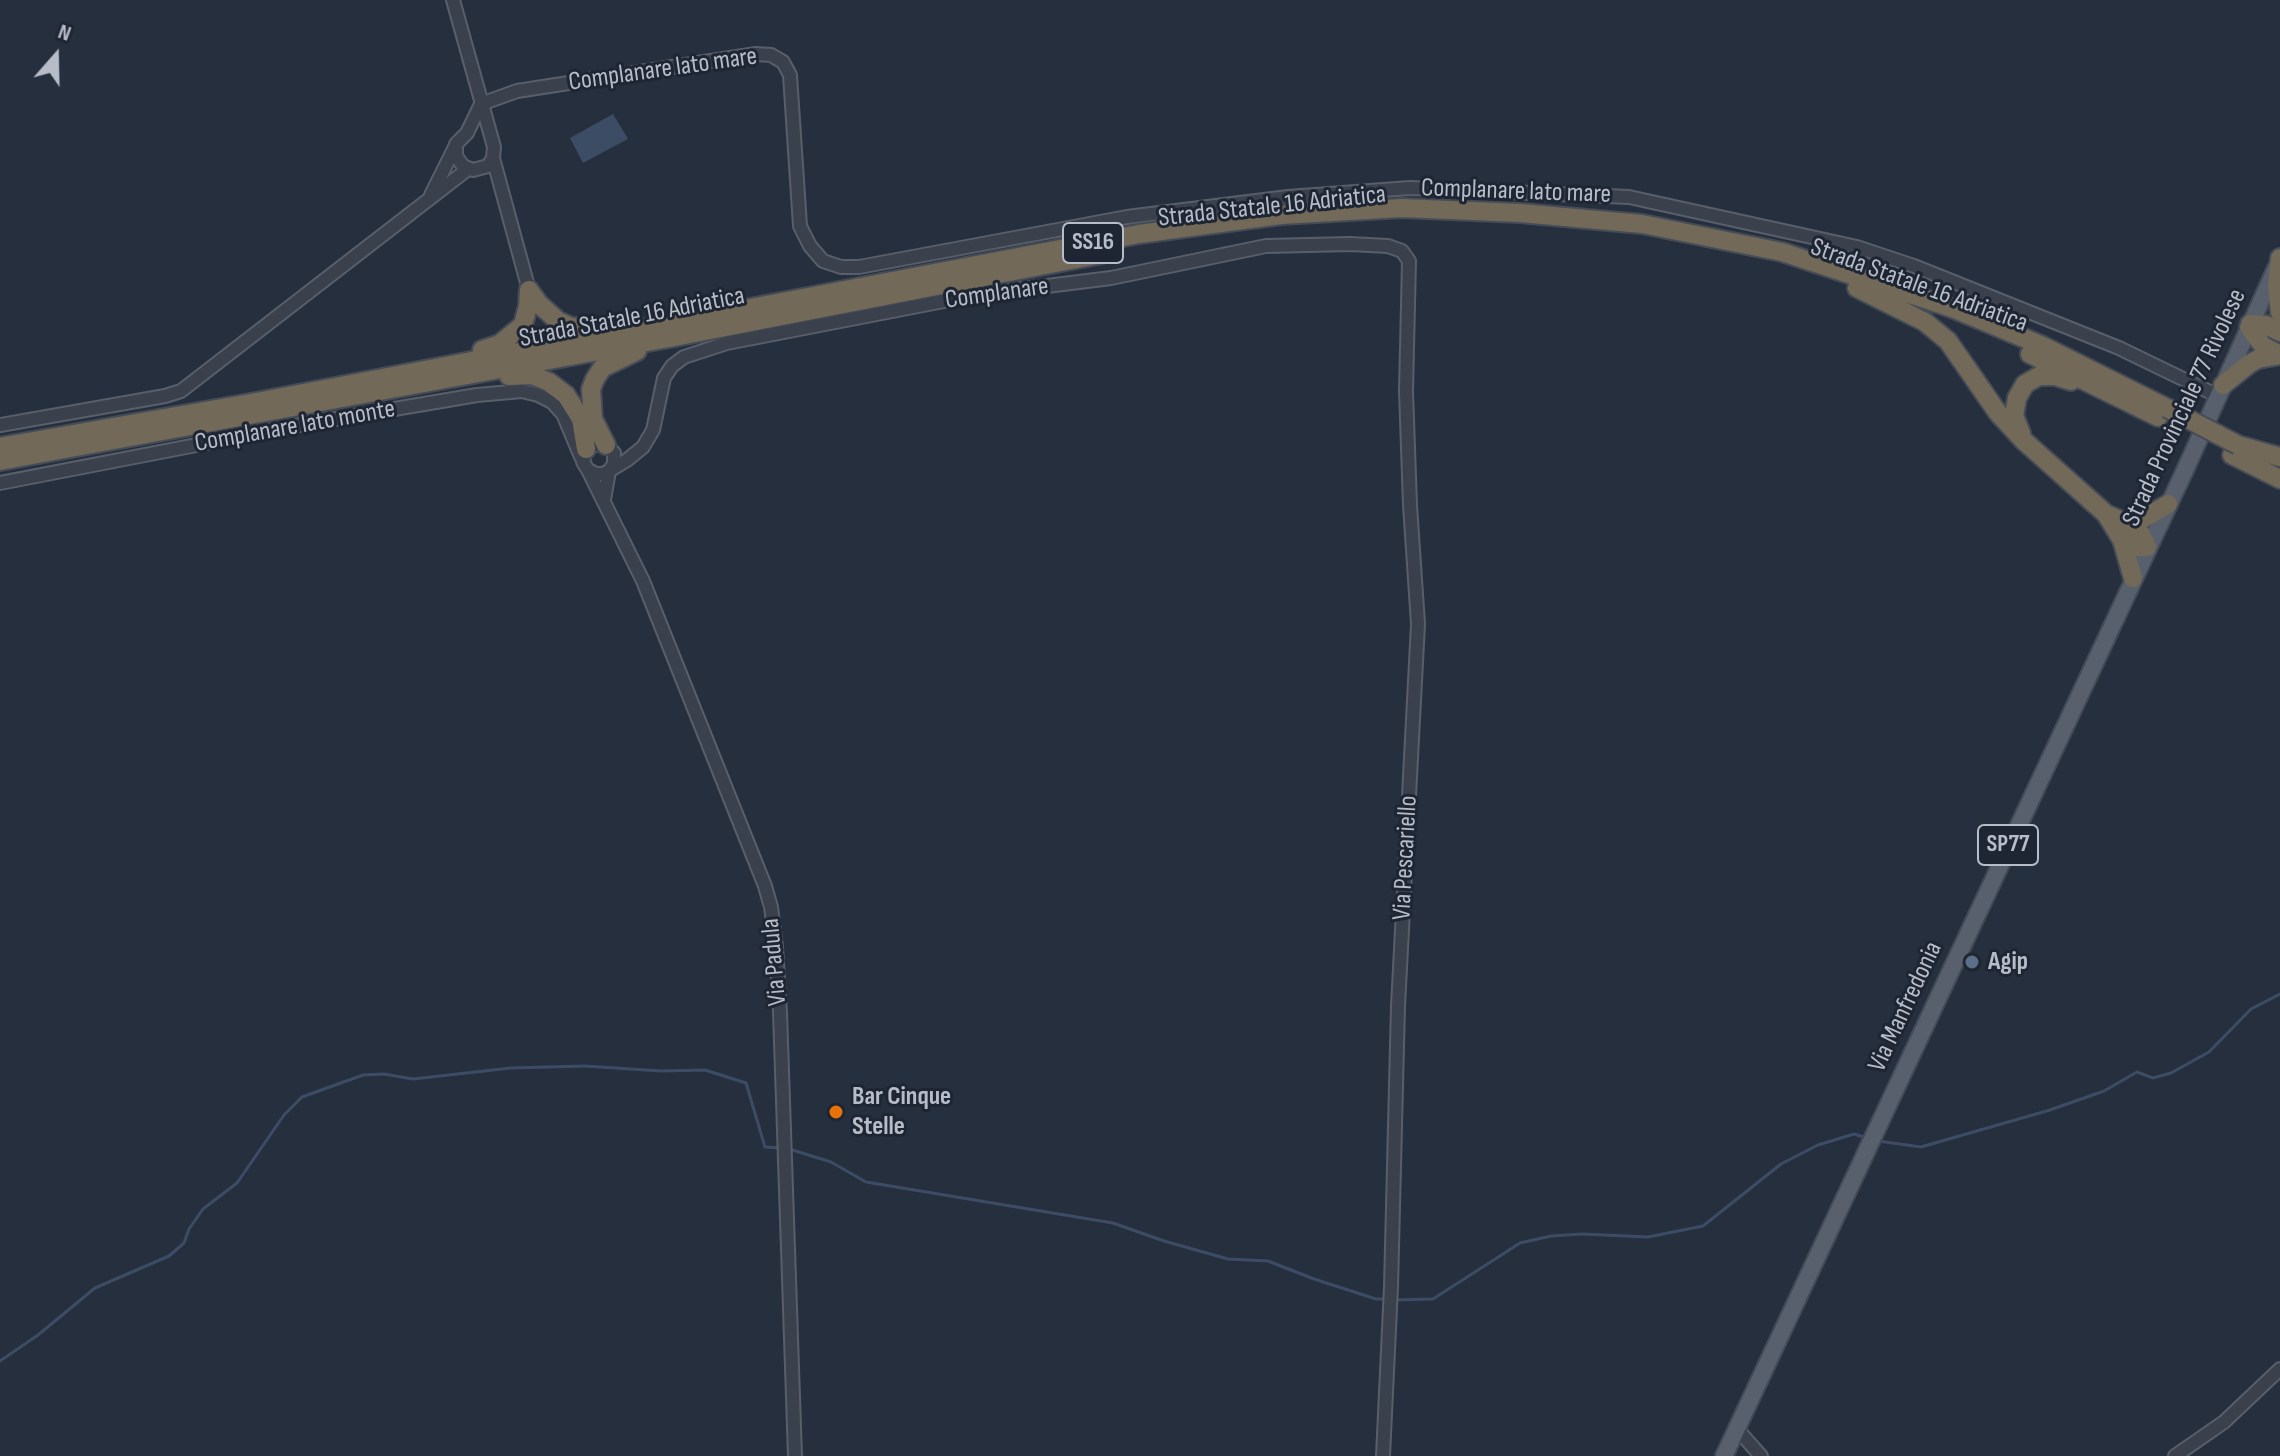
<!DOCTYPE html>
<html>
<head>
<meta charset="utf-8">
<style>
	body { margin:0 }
	#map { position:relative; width:2280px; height:1456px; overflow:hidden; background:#262f3d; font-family:"Sofia Sans Condensed",sans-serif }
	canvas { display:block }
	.north { position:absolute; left:16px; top:16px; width:80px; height:80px; -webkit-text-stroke:6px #1f2633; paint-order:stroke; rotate:20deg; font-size:22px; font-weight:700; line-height:32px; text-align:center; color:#b6bcc8 }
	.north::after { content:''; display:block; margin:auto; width:28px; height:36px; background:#b6bcc8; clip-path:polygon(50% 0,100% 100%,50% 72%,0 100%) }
</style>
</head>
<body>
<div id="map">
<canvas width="2280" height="1456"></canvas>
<div class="north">N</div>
</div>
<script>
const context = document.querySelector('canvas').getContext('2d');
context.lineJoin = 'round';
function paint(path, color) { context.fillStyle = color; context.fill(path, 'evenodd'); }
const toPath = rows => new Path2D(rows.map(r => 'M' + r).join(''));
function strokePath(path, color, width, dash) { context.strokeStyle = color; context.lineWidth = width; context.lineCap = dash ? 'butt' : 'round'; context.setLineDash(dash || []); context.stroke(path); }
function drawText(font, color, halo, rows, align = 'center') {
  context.font = font + ' "Sofia Sans Condensed",sans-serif'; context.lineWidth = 6; context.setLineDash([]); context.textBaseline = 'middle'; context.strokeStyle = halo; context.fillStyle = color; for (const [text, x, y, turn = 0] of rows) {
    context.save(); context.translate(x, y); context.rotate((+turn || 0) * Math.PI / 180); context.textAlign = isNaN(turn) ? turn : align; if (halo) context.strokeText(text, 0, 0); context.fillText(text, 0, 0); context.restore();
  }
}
paint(toPath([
	[613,114,628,139,583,163,570,138]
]), '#3d4c65');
strokePath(toPath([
	[1878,1141,1921,1147,2050,1110,2104,1091,2137,1072,2153,1078,2171,1073,2209,1052,2251,1009,2280,994],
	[789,1149,831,1162,866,1182,1113,1223,1164,1241,1228,1259,1268,1261,1314,1279,1376,1299,1386,1299],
	[1394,1300,1433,1299,1520,1243,1551,1236,1582,1234,1648,1237,1703,1226,1781,1164,1818,1145,1854,1134,1867,1138],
	[0,1361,38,1335,95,1288,169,1256,184,1243,189,1229,203,1209,237,1183,284,1115,302,1097,363,1075,384,1074,413,1079,511,1068,585,1066,661,1071,705,1070,746,1083,765,1147,781,1148]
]), '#3d4c65', 3);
const minor = toPath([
	[453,0,494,147,493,158,529,290],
	[481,104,517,91,756,54,771,55,783,62,790,75,800,226,810,246,823,261,841,267,859,267,1127,217,1288,197,1410,188,1629,197,1857,247,1914,266,2119,348,2218,396],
	[481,104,467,133,456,144,456,156,463,166,473,170,488,166,493,158],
	[431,195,455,147],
	[0,425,165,396,181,391,468,169],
	[588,470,643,581,765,886,771,907,776,947,780,1012,795,1456],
	[0,483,300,425,477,395,522,391,538,395,552,402,563,414,581,457],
	[604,500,609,471,614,464,614,453,606,445,599,443,586,449,583,462,588,470,596,474,603,474,609,471,627,460,643,447,653,430,664,378,672,366,684,357,727,343,975,295,1111,278,1266,246,1350,244,1388,246,1402,251,1409,261,1406,391,1410,505,1418,624,1398,1006,1391,1287,1383,1456],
	[1737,1429,1761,1456],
	[2175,1456,2224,1422,2280,1369]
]);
const major = toPath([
	[1724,1456,2186,468,2276,268]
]);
const highway = toPath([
	[2280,258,2277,286,2280,313],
	[1857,288,1925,322,1948,341,1998,413,2023,440,2106,514,2122,540,2133,578],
	[529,290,539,304,558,321,571,327,601,328],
	[2250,324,2266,325,2280,332],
	[2249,327,2263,346,2280,355],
	[482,350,500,344,523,325,528,306,529,290],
	[2030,354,2158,417],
	[509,376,532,375,549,382,566,395,581,419,586,449],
	[2223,385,2249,364,2258,359,2280,355],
	[2021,433,2014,416,2017,398,2025,384,2039,376,2055,376,2071,381],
	[606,445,593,419,591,389,595,379,602,368,637,351],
	[2238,445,2280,457],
	[0,447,256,402,1139,234,1281,215,1402,208,1520,213,1642,224,1782,252,1952,308,2043,346,2167,408],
	[2232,455,2280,479],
	[0,461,669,338,1102,254],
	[2106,514,2122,521,2141,534,2147,547,2133,547,2122,540],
	[2122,521,2141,520,2168,504]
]);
strokePath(minor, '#585f6b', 16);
strokePath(major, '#434a56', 20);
strokePath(highway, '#454c58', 22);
strokePath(minor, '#3a414d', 12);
strokePath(major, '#58606d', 16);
strokePath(highway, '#736958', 18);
const highwayBridge = toPath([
	[2167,408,2238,445]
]);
strokePath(highwayBridge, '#454c58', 22, []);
strokePath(highwayBridge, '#736958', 18);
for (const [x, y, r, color] of [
	[1972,962,8,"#5c6f8a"],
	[836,1112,8,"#e8710a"]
]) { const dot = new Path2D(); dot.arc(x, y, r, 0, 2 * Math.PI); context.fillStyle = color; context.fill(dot); strokePath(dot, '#1f2633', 3); }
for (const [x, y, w] of [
	[1093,243,60],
	[2008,845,60]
]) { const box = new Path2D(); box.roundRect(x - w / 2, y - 20, w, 40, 6); context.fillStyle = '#1f2633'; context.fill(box); strokePath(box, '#b6bcc8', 2); }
drawText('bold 24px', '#b6bcc8', null, [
	["SS16",1093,243],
	["SP77",2008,845]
]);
drawText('26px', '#b6bcc8', '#1f2633', [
	["Complanare lato mare",663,70,-8],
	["Complanare lato mare",1516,192,2],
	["Strada Statale 16 Adriatica",1272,207,-6],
	["Strada Statale 16 Adriatica",1919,286,20],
	["Complanare",997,294,-8],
	["Strada Statale 16 Adriatica",632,318,-11],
	["Strada Provinciale 77 Rivolese",2185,408,-65],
	["Complanare lato monte",295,427,-10],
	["Via Pescariello",1406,858,-87],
	["Via Padula",775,962,-95],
	["Via Manfredonia",1906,1007,-65]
]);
drawText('bold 26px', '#b6bcc8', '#1f2633', [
	["Agip",1988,962],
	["Bar Cinque",852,1097],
	["Stelle",852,1127]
], 'left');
</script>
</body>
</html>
